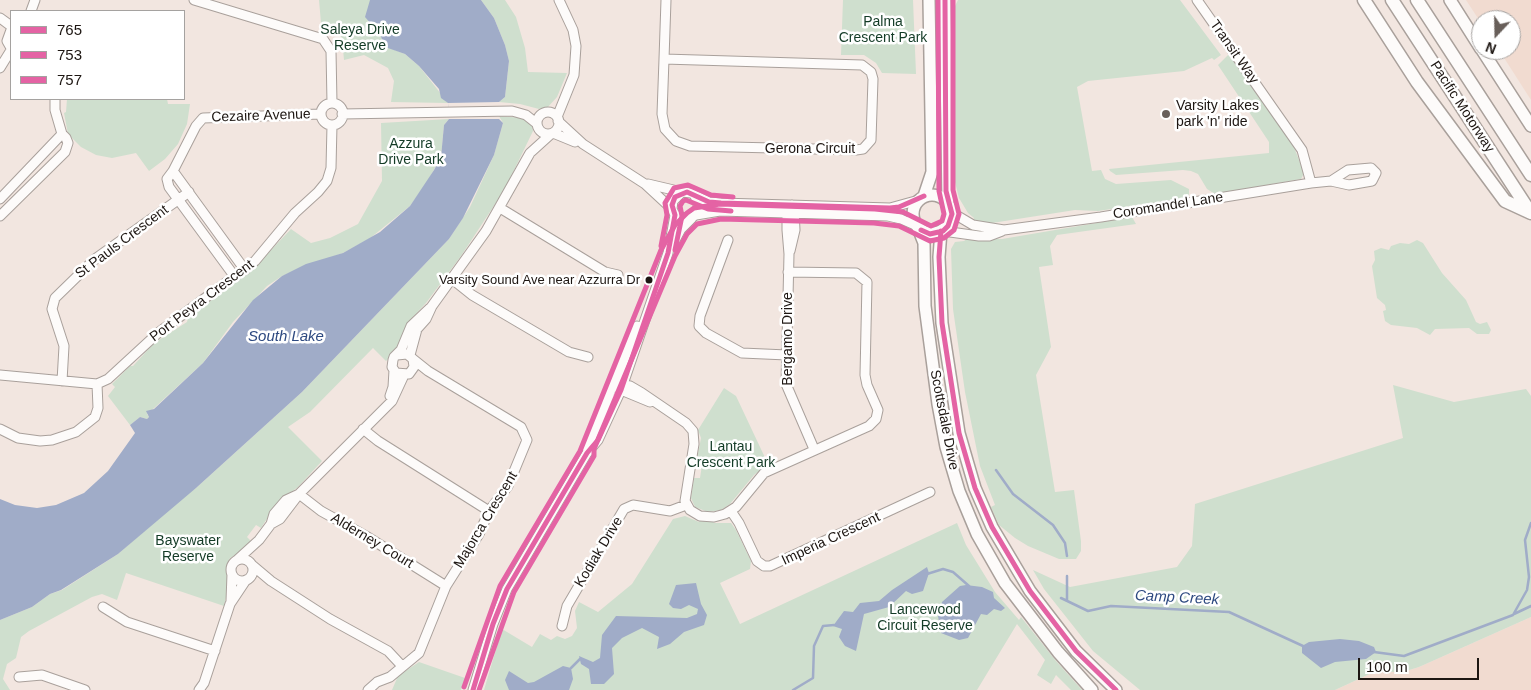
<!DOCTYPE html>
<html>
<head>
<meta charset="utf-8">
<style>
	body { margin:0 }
	#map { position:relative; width:1531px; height:690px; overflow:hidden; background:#f2e6e0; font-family:Arial,sans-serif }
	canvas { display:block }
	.legend { position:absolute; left:10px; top:10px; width:175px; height:90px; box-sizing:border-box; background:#fff; border:1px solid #a5a2a0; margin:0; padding:6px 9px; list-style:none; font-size:15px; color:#1d1612 }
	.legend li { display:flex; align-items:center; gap:10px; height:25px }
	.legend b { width:25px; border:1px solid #a5a2a0 }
	.north { position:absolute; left:1471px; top:10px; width:50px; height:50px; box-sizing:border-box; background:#fff; border:1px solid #a5a2a0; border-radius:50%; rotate:201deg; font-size:14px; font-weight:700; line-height:20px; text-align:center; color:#1d1612 }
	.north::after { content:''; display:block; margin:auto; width:18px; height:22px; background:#685f5a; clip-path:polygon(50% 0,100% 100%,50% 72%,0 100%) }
	.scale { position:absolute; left:1358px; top:658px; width:121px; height:22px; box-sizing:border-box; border:2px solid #1d1612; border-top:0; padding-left:6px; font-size:15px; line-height:18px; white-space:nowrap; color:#1d1612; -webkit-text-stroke:4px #fff; paint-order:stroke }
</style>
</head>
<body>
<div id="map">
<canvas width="1531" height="690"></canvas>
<ul class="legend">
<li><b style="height:6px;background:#e463a4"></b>765</li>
<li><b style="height:6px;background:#e463a4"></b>753</li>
<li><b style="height:6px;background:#e463a4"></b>757</li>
</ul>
<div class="north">N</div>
<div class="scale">100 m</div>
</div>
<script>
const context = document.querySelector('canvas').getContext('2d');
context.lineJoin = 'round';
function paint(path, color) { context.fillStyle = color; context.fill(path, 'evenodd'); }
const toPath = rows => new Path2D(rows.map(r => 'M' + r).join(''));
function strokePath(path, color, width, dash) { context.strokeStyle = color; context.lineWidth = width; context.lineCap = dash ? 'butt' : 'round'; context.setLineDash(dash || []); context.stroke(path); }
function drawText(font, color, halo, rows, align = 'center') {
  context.font = font + ' Arial,sans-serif'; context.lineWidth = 5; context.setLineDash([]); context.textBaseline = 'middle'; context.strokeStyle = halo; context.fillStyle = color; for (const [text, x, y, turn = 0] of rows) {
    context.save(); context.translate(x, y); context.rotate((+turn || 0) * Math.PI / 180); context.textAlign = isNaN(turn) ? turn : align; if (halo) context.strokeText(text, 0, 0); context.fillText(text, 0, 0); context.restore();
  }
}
paint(toPath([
	[1466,0,1531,0,1531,100,1499,50,1511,50,1511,20,1481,20,1481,23],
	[1531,617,1531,690,1335,690,1374,672,1403,672,1419,667]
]), '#f1dbd0');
paint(toPath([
	[319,0,370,0,370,7,385,46,405,54,419,66,448,103,391,102,394,81,388,68,364,55,344,60,342,38,334,29,321,23],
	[481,0,505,0,516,17,525,48,528,72,567,73,557,97,547,108,539,109,520,104,499,102,505,97,509,61,505,45,494,18],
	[843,0,913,0,916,74,882,73,876,63,864,55,841,55],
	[958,0,1180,0,1221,55,1214,60,1212,58,1184,71,1088,81,1077,87,1092,171,1101,170,1105,179,1116,184,1171,180,1189,189,1189,195,1186,198,1098,211,1075,210,992,223,973,221,974,218,968,213,959,198,954,178,952,12],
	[1229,54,1294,147,1304,173,1301,179,1215,194,1207,189,1198,174,1191,171,1183,170,1116,175,1110,171,1109,169,1269,153,1269,142,1218,65],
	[67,99,167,99,168,104,190,104,187,124,178,144,165,159,149,171,136,153,112,158,96,155,81,147,68,134,64,113,66,112],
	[499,116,523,118,532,125,533,131,505,189,461,256,426,303,411,319,398,349,386,361,373,348,310,412,288,427,322,461,298,487,277,503,261,528,256,525,247,537,251,541,240,553,230,558,226,569,229,584,224,606,126,573,117,600,102,594,92,597,29,631,21,637,16,658,7,664,3,679,10,690,0,690,0,620,32,607,50,594,62,590,118,554,184,496,196,488,302,392,449,239,470,207,494,155,503,123],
	[449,119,444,125,441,157,426,184,410,206,369,239,343,253,282,276,267,286,233,322,203,363,152,410,147,414,149,417,147,419,140,417,130,425,108,396,115,387,112,384,130,366,133,366,154,343,187,322,188,317,250,272,291,229,311,243,330,238,358,224,382,181,381,123],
	[1132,217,1136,224,1057,235,1050,246,1053,265,1039,267,1051,347,1036,375,1055,492,1074,490,1081,541,1081,551,1076,559,1059,559,1028,546,1015,538,999,525,991,507,995,505,980,466,965,392,953,309,951,249,955,242,964,241,968,238,1002,239],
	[1417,240,1423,243,1442,273,1466,300,1476,322,1480,324,1487,322,1491,330,1489,334,1477,334,1469,328,1435,329,1430,335,1417,328,1391,325,1385,321,1383,311,1386,310,1385,305,1377,298,1372,266,1375,260,1374,251,1381,248,1389,250,1391,246,1400,243,1409,244],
	[1393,385,1454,402,1526,389,1531,396,1531,617,1419,667,1403,672,1374,672,1335,690,1140,690,1093,651,1044,589,1033,570,1070,587,1177,567,1192,546,1195,504,1403,438],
	[724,388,736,396,768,464,754,475,730,504,721,510,708,512,695,507,691,498,694,478,700,478,702,465,696,464,701,438,698,430],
	[685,516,699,522,700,519,713,520,714,523,731,523,736,530,751,561,750,569,720,583,740,624,957,523,966,545,995,592,1019,620,1021,617,1056,661,1082,690,1071,690,1056,675,1051,684,1037,675,1045,660,1017,624,977,690,484,690,502,629,532,647,540,634,551,640,557,636,565,639,572,636,577,628,575,611,579,602,598,612,632,584,673,519],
	[419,662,465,678,461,690,392,690,398,676]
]), '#cfdfce');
paint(toPath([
	[370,0,481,0,494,18,505,45,509,61,505,97,499,102,499,119,503,123,494,155,463,218,449,239,302,392,196,488,118,554,61,590,50,594,32,607,0,620,0,499,15,505,37,508,56,505,84,493,108,471,135,433,130,425,140,417,147,419,149,417,146,411,154,409,203,363,253,300,282,276,306,264,343,253,380,232,410,206,434,170,441,157,444,125,449,119,448,103,441,98,439,89,419,66,405,54,385,47,380,34,365,17],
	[927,567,929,573,923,591,912,594,906,591,889,607,864,614,856,651,845,646,839,637,842,629,833,626,844,611,853,612,860,603,879,601,892,590],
	[696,583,701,604,707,615,704,625,684,632,670,644,657,649,659,637,642,628,622,638,612,648,614,674,604,684,591,684,589,669,581,664,579,656,593,662,600,658,602,635,616,616,687,618,697,614,698,609,689,605,681,609,673,608,669,604,676,585],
	[966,585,982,587,993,592,994,598,1005,608,1001,611,994,609,987,615,981,614,968,638,959,640,941,633,938,616,942,602,960,586],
	[1340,639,1359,641,1374,647,1376,652,1366,659,1335,662,1321,668,1302,653,1302,646,1309,642],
	[563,666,571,668,573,679,569,690,509,690,505,680,509,671,528,683,534,682]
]), '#a0acc8');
paint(toPath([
	[499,102,499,119,449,119,448,103]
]), '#f2e6e0');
strokePath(toPath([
	[996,470,1013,494,1053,525,1065,543,1067,556],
	[927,574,943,569,953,572,969,586],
	[1061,598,1088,611,1111,606,1229,612,1303,646],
	[1067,601,1067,576],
	[1514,614,1531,606],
	[1374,652,1404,656,1513,615,1527,590,1529,577,1525,540,1531,523],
	[571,668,580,659],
	[793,690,813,678,814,646,823,626,834,625]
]), '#a0acc8', 2.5);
const minor = toPath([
	[194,0,323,39,331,51,332,103],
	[1197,0,1302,150,1311,183],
	[31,11,35,0],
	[0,18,11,26],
	[11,30,7,41,11,48],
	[664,59,862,65,871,72,873,79,871,140,863,149,856,150,690,146,676,141,665,129,662,114,664,59,666,0],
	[0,68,11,50],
	[55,99,55,110,62,134],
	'321 114a11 11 0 1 1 22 0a11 11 0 1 1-22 0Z',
	'537 123a11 11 0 1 1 22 0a11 11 0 1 1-22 0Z',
	[342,114,512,111,526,115,536,123],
	[557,117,574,75,576,46,573,30,559,0],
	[558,121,583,144,645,184,672,209],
	[553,133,575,142],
	[173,171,196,126,203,118,321,114],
	[648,184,682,192],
	[695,196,699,207,696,215,688,219,675,215,672,209,673,201,682,192,691,193,709,202,721,203,890,208,919,200],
	[0,199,62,134,66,138,68,143,65,152,0,216],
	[792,205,787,214,787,230,789,254,786,384,814,449],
	[500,208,605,272,618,275],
	[951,212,973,225,1004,230,1101,217,1311,183,1331,181,1349,185,1372,181,1376,173,1371,168,1348,170,1331,181],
	[696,215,720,211,888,216,901,219,917,226],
	[943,231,979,236,989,236,1002,231],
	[728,240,700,316,699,326,706,333,742,353,787,355],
	[672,246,681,229,692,218],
	[790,251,795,230,794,210],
	[235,277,169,187,167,179,173,171,245,270],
	[452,279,472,295,569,352,588,357],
	[397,355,407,354,413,359,414,367,409,374,396,373,392,367,393,360,394,357,401,350,411,326,430,308],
	[410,355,417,329,426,319,432,306,486,231,530,153,551,134],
	[0,375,97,384,108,379,158,333,255,261,295,213,318,192,327,181,331,168,332,125],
	[62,381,64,346,52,309,55,298,95,259,189,192],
	[614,383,630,386,642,393,686,423,693,431,694,444,685,501,690,510,700,516,714,517,725,514,736,507,764,473,869,426,876,419,878,410,867,385,865,375,867,282,856,273,788,272],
	[617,386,621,390,650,402],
	[390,396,393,387,394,370],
	[0,429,18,438,40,441,52,440,76,432,95,417,98,408,97,384],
	[363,429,378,441,489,511],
	[587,448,637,326],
	[299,494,321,511,366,536,446,586],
	[731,511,739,523,757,561,764,566,770,566,930,492],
	[271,524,280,519,299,494,392,401,404,375],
	'231 570a11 11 0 1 1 22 0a11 11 0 1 1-22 0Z',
	[237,560,259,540,271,524,274,514,286,500,299,494],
	[252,565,271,581,330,619,388,651,402,666],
	[231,601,232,574],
	[103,607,127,622,215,651],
	[562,626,567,606,624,509,633,505,670,511,686,505],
	[19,677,42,675,85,690],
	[199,690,204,683,230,604,246,580],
	[368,690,377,682,390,677,419,653,446,586,479,534,489,511,508,486,527,440,521,427,428,371,413,359],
	[473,690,493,624,507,589,587,453,598,440,621,390,668,253,675,215]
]);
const major = toPath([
	[945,0,948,202],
	[1450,0,1481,49],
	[1482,50,1531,126],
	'913 214a19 19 0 1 1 38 0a19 19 0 1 1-38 0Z',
	[924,196,932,172,929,0],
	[918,228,924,243,925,306,938,404,946,447,959,491,977,534,1005,583,1058,652,1092,690],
	[941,231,939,257,942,323,959,433,975,488,992,527,1030,591,1076,651,1116,690]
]);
const highway = toPath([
	[1364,0,1417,82,1505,201,1531,213],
	[1392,0,1530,212],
	[1417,0,1531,175]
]);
strokePath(minor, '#a9a09b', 11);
strokePath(major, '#a9a09b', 14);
strokePath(highway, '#a9a09b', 15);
strokePath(minor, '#fdfbfa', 9);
strokePath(major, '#fdfbfa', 11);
strokePath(highway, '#fdfbfa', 12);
strokePath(toPath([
	[921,230,930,234,943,231,948,226,952,214,946,191,945,0],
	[941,231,939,257,942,323,959,433,975,488,992,527,1030,591,1076,651,1116,690],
	[473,690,493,624,507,589,587,453,598,440,621,390,668,253,675,215,672,205,675,197,687,192,709,202,721,203,890,208,899,207,924,196]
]), '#e463a4', 5);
strokePath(toPath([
	[675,250,682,216,680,206,683,201,686,200,708,209,731,211],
	[479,690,514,592,594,456,594,449,675,256,687,234,697,224,721,219,874,223,899,226,930,241,944,238,954,230,959,214,953,190,953,0]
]), '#e463a4', 5);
strokePath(toPath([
	[661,246,667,215,665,203,674,188,688,185,711,195,733,197],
	[464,687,500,586,580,451,661,250,675,225,687,213,694,208,720,204,875,209,903,212,931,226,942,221,944,214,939,191,938,0]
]), '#e463a4', 5);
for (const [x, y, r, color] of [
	[1166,114,5,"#685f5a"],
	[649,280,4.5,"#1d1612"]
]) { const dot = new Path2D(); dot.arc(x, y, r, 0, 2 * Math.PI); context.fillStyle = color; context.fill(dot); strokePath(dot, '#fff', 2); }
drawText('13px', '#1d1612', '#fff', [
	["Varsity Sound Ave near Azzurra Dr",640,280]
], 'right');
drawText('14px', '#133b26', '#fff', [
	["Palma",883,22],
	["Crescent Park",883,38],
	["Saleya Drive",360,30],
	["Reserve",360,46],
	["Azzura",411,144],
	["Drive Park",411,160],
	["Lantau",731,447],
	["Crescent Park",731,463],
	["Bayswater",188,541],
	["Reserve",188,557],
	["Lancewood",925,610],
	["Circuit Reserve",925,626]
]);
drawText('14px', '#1d1612', '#fff', [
	["Transit Way",1234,52,55],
	["Pacific Motorway",1462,107,57],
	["Cezaire Avenue",261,116,-2],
	["Gerona Circuit",810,149],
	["Coromandel Lane",1168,206,-9],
	["St Pauls Crescent",122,242,-37],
	["Port Peyra Crescent",202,301,-37],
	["Bergamo Drive",788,339,-90],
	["Scottsdale Drive",944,420,79],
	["Majorca Crescent",486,520,-59],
	["Imperia Crescent",831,539,-25],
	["Alderney Court",372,541,31],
	["Kodiak Drive",599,552,-59]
]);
drawText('14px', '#1d1612', '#fff', [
	["Varsity Lakes",1176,106],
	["park 'n' ride",1176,122]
], 'left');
drawText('italic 15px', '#2d4980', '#fff', [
	["South Lake",286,337],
	["Camp Creek",1177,598,3]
]);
</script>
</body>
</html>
